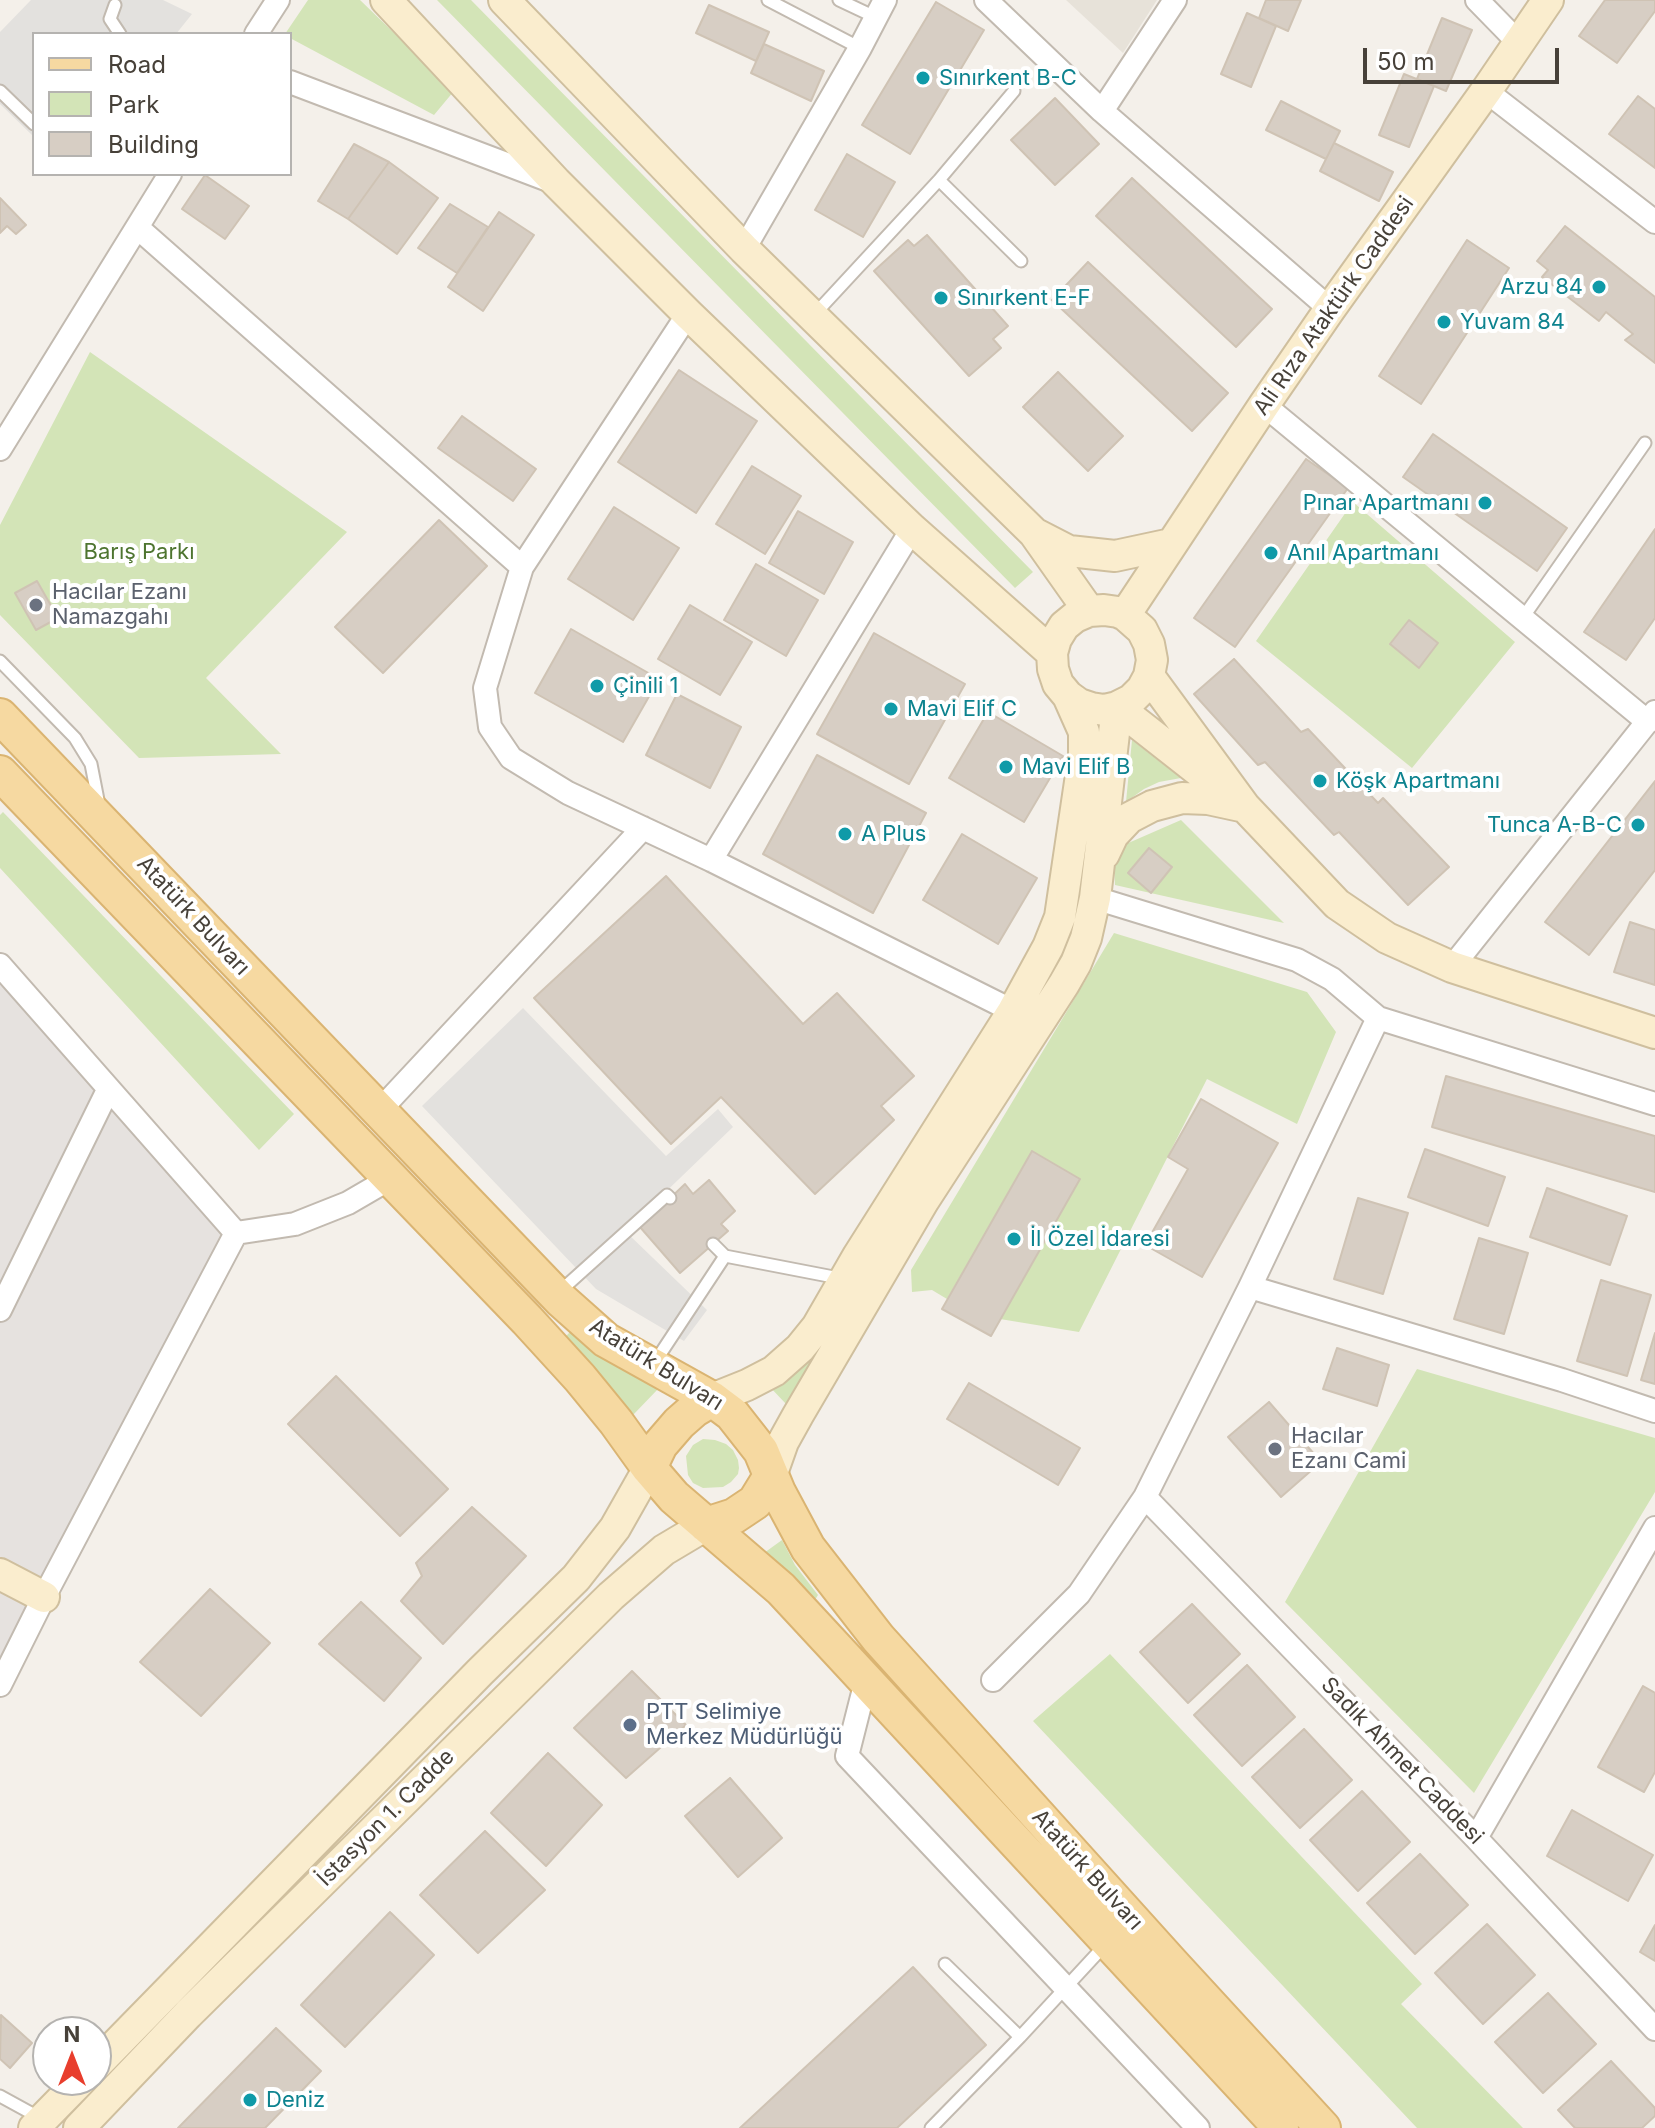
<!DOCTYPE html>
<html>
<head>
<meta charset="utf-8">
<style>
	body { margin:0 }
	#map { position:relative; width:1655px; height:2128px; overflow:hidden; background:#f4f0ea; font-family:Inter,sans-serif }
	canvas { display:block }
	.legend { position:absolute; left:32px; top:32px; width:260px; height:144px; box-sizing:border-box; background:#fff; border:2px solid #b5b3b0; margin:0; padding:10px 14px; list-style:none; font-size:24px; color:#474139 }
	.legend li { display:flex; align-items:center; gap:16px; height:40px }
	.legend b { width:40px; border:2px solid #b5b3b0 }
	.north { position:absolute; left:32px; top:2016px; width:80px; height:80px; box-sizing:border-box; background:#fff; border:2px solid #b5b3b0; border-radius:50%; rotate:0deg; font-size:22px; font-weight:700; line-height:32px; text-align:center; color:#474139 }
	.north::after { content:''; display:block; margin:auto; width:28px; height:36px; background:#e83e2d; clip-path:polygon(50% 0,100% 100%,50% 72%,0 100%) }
	.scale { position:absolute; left:1363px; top:48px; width:196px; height:36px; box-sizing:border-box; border:4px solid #474139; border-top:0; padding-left:10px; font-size:24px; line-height:28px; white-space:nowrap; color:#474139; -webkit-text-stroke:6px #fff; paint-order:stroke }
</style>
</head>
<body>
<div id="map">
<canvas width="1655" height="2128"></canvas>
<ul class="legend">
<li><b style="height:10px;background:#f6d9a1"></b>Road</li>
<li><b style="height:22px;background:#d3e4b7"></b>Park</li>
<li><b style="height:22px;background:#d7cec4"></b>Building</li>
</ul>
<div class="north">N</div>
<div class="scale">50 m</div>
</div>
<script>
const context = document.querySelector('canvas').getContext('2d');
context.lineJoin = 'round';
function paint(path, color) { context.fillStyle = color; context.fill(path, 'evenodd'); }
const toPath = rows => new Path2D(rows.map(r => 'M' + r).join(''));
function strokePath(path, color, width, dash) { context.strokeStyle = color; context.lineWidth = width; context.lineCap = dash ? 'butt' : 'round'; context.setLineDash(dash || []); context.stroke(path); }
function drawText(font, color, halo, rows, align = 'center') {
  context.font = font + ' Inter,sans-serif'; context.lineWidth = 8; context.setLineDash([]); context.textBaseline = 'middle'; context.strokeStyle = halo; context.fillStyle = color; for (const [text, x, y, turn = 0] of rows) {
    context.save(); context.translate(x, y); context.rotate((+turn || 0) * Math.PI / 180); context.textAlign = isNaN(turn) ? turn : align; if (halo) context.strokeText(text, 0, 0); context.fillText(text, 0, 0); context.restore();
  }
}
paint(toPath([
	[1066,0,1157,0,1123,53]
]), '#e7e2d9');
paint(toPath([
	[0,965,236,1233,0,1685]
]), '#e6e2df');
paint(toPath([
	[308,0,360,0,454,91,434,115,290,38,290,34,285,34],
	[437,0,471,0,1033,572,1015,588],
	[90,352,347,532,206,678,281,754,139,758,0,615,0,525],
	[1353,502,1515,642,1412,768,1256,641],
	[1132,740,1181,778,1159,782,1144,789,1126,802],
	[3,812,294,1114,259,1150,0,868,0,815],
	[1181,820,1284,923,1115,885,1114,866,1126,844],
	[1114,933,1307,992,1336,1032,1297,1124,1207,1079,1079,1332,1000,1319,1080,1179,1032,1152,947,1299,932,1290,912,1292,911,1270],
	[893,1229,786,1404,769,1386],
	[571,1331,659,1388,633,1415,565,1337],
	[1417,1369,1655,1438,1655,1492,1474,1793,1285,1602],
	[703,1439,715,1440,726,1444,733,1450,738,1460,739,1468,738,1474,731,1482,723,1487,703,1488,693,1483,688,1475,686,1456,693,1445],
	[782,1540,795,1565,818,1595,815,1600,764,1553],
	[1110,1654,1422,1984,1401,2004,1523,2128,1417,2128,1033,1721]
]), '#d3e4b7');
paint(toPath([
	[31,0,163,0,192,14,176,34,34,34,34,137,0,104,0,32],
	[523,1008,666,1156,718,1109,733,1127,625,1231,707,1310,684,1341,596,1289,422,1106]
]), '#e3e1de');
const building = toPath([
	[1266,0,1301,0,1288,31,1259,18,1266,0],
	[1605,0,1655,0,1655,11,1617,63,1579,36,1605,0],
	[936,2,984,30,910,154,862,125,936,2],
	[709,5,769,32,756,61,696,33,709,5],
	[1247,13,1276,26,1251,87,1221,74,1247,13],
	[1442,18,1472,30,1446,91,1417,79,1442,18],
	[764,44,824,71,811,101,751,73,764,44],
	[1404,74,1434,86,1409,147,1379,135,1404,74],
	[1638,96,1655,109,1655,168,1609,134,1638,96],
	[1055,98,1099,144,1055,185,1011,140,1055,98],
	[1281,101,1340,131,1326,159,1266,130,1281,101],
	[1334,143,1393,172,1379,201,1320,171,1334,143],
	[354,144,389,162,348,219,318,201,354,144],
	[847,154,895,182,863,237,815,210,847,154],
	[389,162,438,198,397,254,348,219,389,162],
	[205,175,249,206,225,239,182,209,205,175],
	[1132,178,1272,309,1236,347,1096,216,1132,178],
	[0,198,26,225,16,234,7,226,0,233,0,198],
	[450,204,488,227,457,273,418,248,450,204],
	[499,212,534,235,483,311,448,287,499,212],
	[1565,226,1655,297,1655,363,1625,340,1633,334,1606,312,1599,321,1542,277,1548,270,1537,261,1565,226],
	[927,235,1008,326,993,339,1001,348,969,376,874,271,908,240,914,246,927,235],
	[1467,240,1509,268,1421,404,1379,376,1467,240],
	[1088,262,1228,393,1192,431,1052,300,1088,262],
	[679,370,757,421,696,513,618,462,679,370],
	[1058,372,1123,436,1088,471,1023,407,1058,372],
	[462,416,536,469,513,501,438,448,462,416],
	[1433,434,1567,528,1537,571,1403,477,1433,434],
	[1306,459,1348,488,1235,647,1194,618,1306,459],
	[752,466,801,496,765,554,716,524,752,466],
	[614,507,679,548,633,620,568,579,614,507],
	[798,511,853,542,824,594,769,563,798,511],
	[439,520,487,566,383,673,335,627,439,520],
	[1655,529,1655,618,1626,660,1584,632,1655,529],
	[756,564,818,600,786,656,724,620,756,564],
	[37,581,58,618,36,630,15,593,37,581],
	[690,605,752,642,720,695,658,659,690,605],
	[1409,620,1438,643,1419,668,1390,644,1409,620],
	[571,629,659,679,623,742,535,693,571,629],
	[874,633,965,684,909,784,817,734,874,633],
	[1234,659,1301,732,1308,729,1378,803,1383,798,1449,867,1408,905,1339,832,1334,835,1265,762,1258,765,1194,694,1234,659],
	[677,694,741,727,710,788,646,755,677,694],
	[988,712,1063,756,1024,822,949,778,988,712],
	[817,755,926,813,873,913,763,854,817,755],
	[1655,781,1655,870,1589,955,1545,922,1655,781],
	[962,834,1037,878,998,944,923,900,962,834],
	[1149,848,1172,867,1151,893,1128,873,1149,848],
	[666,876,803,1024,837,993,914,1076,881,1106,894,1120,815,1194,721,1097,671,1144,534,998,666,876],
	[1630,922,1655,930,1655,985,1614,972,1630,922],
	[1446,1076,1655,1136,1655,1192,1432,1127,1446,1076],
	[1201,1099,1278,1143,1202,1277,1145,1245,1188,1169,1168,1157,1201,1099],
	[1425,1149,1505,1177,1488,1226,1408,1197,1425,1149],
	[1032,1151,1080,1179,991,1336,942,1309,1032,1151],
	[709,1180,735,1211,721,1224,728,1231,680,1273,640,1227,685,1184,693,1194,709,1180],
	[1547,1188,1627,1216,1610,1265,1530,1237,1547,1188],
	[1358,1198,1408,1213,1383,1294,1334,1279,1358,1198],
	[1479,1238,1528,1253,1504,1334,1454,1319,1479,1238],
	[1601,1280,1651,1295,1627,1376,1577,1361,1601,1280],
	[1655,1333,1655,1384,1641,1380,1655,1333],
	[1337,1348,1389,1365,1377,1406,1323,1389,1337,1348],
	[336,1376,448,1489,400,1536,288,1424,336,1376],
	[969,1383,1080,1448,1058,1485,947,1419,969,1383],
	[1269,1402,1321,1462,1281,1497,1228,1437,1269,1402],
	[472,1507,526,1556,443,1644,401,1601,422,1576,416,1563,472,1507],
	[210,1589,270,1643,201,1716,140,1662,210,1589],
	[361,1602,421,1658,384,1701,319,1644,361,1602],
	[1192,1604,1240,1654,1188,1703,1140,1652,1192,1604],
	[1247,1665,1295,1717,1242,1766,1194,1715,1247,1665],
	[632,1671,686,1725,626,1778,574,1728,632,1671],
	[1643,1686,1655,1693,1655,1772,1644,1792,1598,1767,1643,1686],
	[1304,1729,1352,1780,1300,1828,1252,1777,1304,1729],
	[548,1753,602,1805,546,1866,491,1813,548,1753],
	[730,1778,782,1838,738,1877,685,1816,730,1778],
	[1362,1791,1410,1842,1358,1891,1310,1840,1362,1791],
	[1572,1810,1653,1855,1628,1901,1547,1856,1572,1810],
	[485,1831,545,1890,478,1953,420,1895,485,1831],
	[1420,1854,1468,1905,1415,1954,1367,1903,1420,1854],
	[390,1912,434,1955,345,2047,301,2005,390,1912],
	[1487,1924,1535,1975,1483,2024,1435,1973,1487,1924],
	[1655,1925,1655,1961,1640,1952,1655,1925],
	[913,1967,986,2045,897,2128,740,2128,913,1967],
	[1548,1993,1596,2044,1543,2093,1495,2042,1548,1993],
	[1,2015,32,2043,10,2068,0,2059,1,2015],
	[276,2028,321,2071,265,2128,178,2128,276,2028],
	[1611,2061,1655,2108,1655,2116,1642,2128,1575,2128,1558,2110,1611,2061]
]);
paint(building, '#d7cec4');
strokePath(building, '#cfc3b4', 2);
const lane = toPath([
	[768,0,860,48],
	[839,0,875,17],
	[115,5,110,19,120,34],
	[0,91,34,124],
	[939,180,1021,261],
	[813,316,939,180,1014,91],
	[1522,619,1645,443],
	[0,661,75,738,91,764,99,805],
	[713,1244,725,1256,844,1279],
	[558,1293,667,1195,670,1198],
	[655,1362,725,1256],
	[945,1964,1020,2037],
	[0,2096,42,2119],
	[931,2128,1020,2037,1105,1945]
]);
const street = toPath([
	[986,0,1102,111,1330,309],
	[1477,0,1518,42],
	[256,34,278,0],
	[290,82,551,181],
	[1486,91,1655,222],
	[1102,111,1175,0],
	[138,228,522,567],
	[744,249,860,48,885,0],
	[688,314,522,567,485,688,490,727,511,758,568,793,711,860,1013,1011],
	[1264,405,1648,722],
	[0,449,170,174],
	[711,860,912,529],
	[1095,898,1297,960,1332,979,1378,1018,1655,1104],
	[0,965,236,1233],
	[1452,967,1655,712],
	[379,1111,643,828],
	[236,1233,295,1224,348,1203,391,1178],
	[1250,1287,1562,1380,1655,1411],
	[0,1310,108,1090],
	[1145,1497,1476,1838,1655,2029],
	[993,1680,1079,1594,1145,1497,1250,1287,1378,1018],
	[866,1681,847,1756,1198,2128],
	[0,1685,44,1597,236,1233],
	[1476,1838,1655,1528]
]);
const secondary = toPath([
	[386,0,556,182,688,314,912,529,1052,653],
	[504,0,744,249,1034,533,1089,611],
	[1034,533,1069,551,1115,556,1171,544],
	[1125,615,1264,405,1330,309,1486,91,1548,0],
	[1149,676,1245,807,1337,904,1387,938,1452,967,1655,1033],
	[1117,707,1215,784],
	[1104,854,1113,835,1129,818,1152,806,1182,798,1208,799,1245,807],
	[712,1399,747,1385,774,1371,800,1348,817,1327,858,1256,1013,1011,1048,947,1060,917,1084,755,1084,732,1068,696,1058,684,1053,669,1052,653,1056,639,1064,626,1075,617,1089,611,1104,610,1118,612,1125,615,1142,630,1149,644,1152,660,1149,676,1142,689,1131,700,1117,707,1104,710,1091,708,1079,704,1068,696],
	[771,1476,783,1442,798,1415,924,1200,1064,984,1076,963,1086,938,1095,898,1117,707],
	[0,1574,44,1597],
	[96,2065,480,1672,576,1578,615,1528,649,1468],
	[34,2128,81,2080],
	[79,2128,188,2014,611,1596,664,1550,706,1525]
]);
const primary = toPath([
	[0,716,561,1300,606,1340,712,1399,732,1414,761,1451,778,1492,808,1548,878,1638,1172,1964,1323,2128],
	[0,773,527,1320,580,1378,616,1422,649,1468,674,1497,781,1589,1281,2128],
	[649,1468,660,1445,679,1423,695,1409,712,1399],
	[706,1525,734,1516,755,1502,771,1476]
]);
strokePath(lane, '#c2bab0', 15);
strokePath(street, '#c2bab0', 26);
strokePath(secondary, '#cfbf9e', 34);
strokePath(primary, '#dab472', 38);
strokePath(lane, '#fff', 11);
strokePath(street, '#fff', 22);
strokePath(secondary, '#faedce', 30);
strokePath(primary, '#f6d9a1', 34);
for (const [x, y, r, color] of [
	[923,78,8,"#0f9aa8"],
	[1599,287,8,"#0f9aa8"],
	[941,298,8,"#0f9aa8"],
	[1444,322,8,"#0f9aa8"],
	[1485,503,8,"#0f9aa8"],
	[1271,553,8,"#0f9aa8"],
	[36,605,8,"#6b7280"],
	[597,686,8,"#0f9aa8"],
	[891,709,8,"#0f9aa8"],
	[1006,767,8,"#0f9aa8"],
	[1320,781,8,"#0f9aa8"],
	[1638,825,8,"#0f9aa8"],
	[845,834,8,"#0f9aa8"],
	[1014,1239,8,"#0f9aa8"],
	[1275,1449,8,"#6b7280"],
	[630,1725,8,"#5c6f8a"],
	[250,2100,8,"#0f9aa8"]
]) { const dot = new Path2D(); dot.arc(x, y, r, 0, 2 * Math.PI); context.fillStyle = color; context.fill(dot); strokePath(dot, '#fff', 3); }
drawText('22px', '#0d838f', '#fff', [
	["Sınırkent B-C",939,78],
	["Arzu 84",1583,287,"right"],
	["Sınırkent E-F",957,298],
	["Yuvam 84",1460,322],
	["Pınar Apartmanı",1469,503,"right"],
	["Anıl Apartmanı",1287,553],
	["Çinili 1",613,686],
	["Mavi Elif C",907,709],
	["Mavi Elif B",1022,767],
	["Köşk Apartmanı",1336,781],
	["Tunca A-B-C",1622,825,"right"],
	["A Plus",861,834],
	["İl Özel İdaresi",1030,1239],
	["Deniz",266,2100]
], 'left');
drawText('22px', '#474139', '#fff', [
	["Ali Rıza Ataktürk Caddesi",1334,306,-55],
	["Atatürk Bulvarı",193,916,47],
	["Atatürk Bulvarı",656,1365,32],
	["Sadık Ahmet Caddesi",1402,1761,46],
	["İstasyon 1. Cadde",386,1818,-45],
	["Atatürk Bulvarı",1087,1870,48]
]);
drawText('22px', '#4e7530', '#fff', [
	["Barış Parkı",139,552]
]);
drawText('22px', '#5b616d', '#fff', [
	["Hacılar Ezanı",52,592],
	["Namazgahı",52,617],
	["Hacılar",1291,1436],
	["Ezanı Cami",1291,1461]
], 'left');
drawText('22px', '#4e5e75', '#fff', [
	["PTT Selimiye",646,1712],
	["Merkez Müdürlüğü",646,1737]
], 'left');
</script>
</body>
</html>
